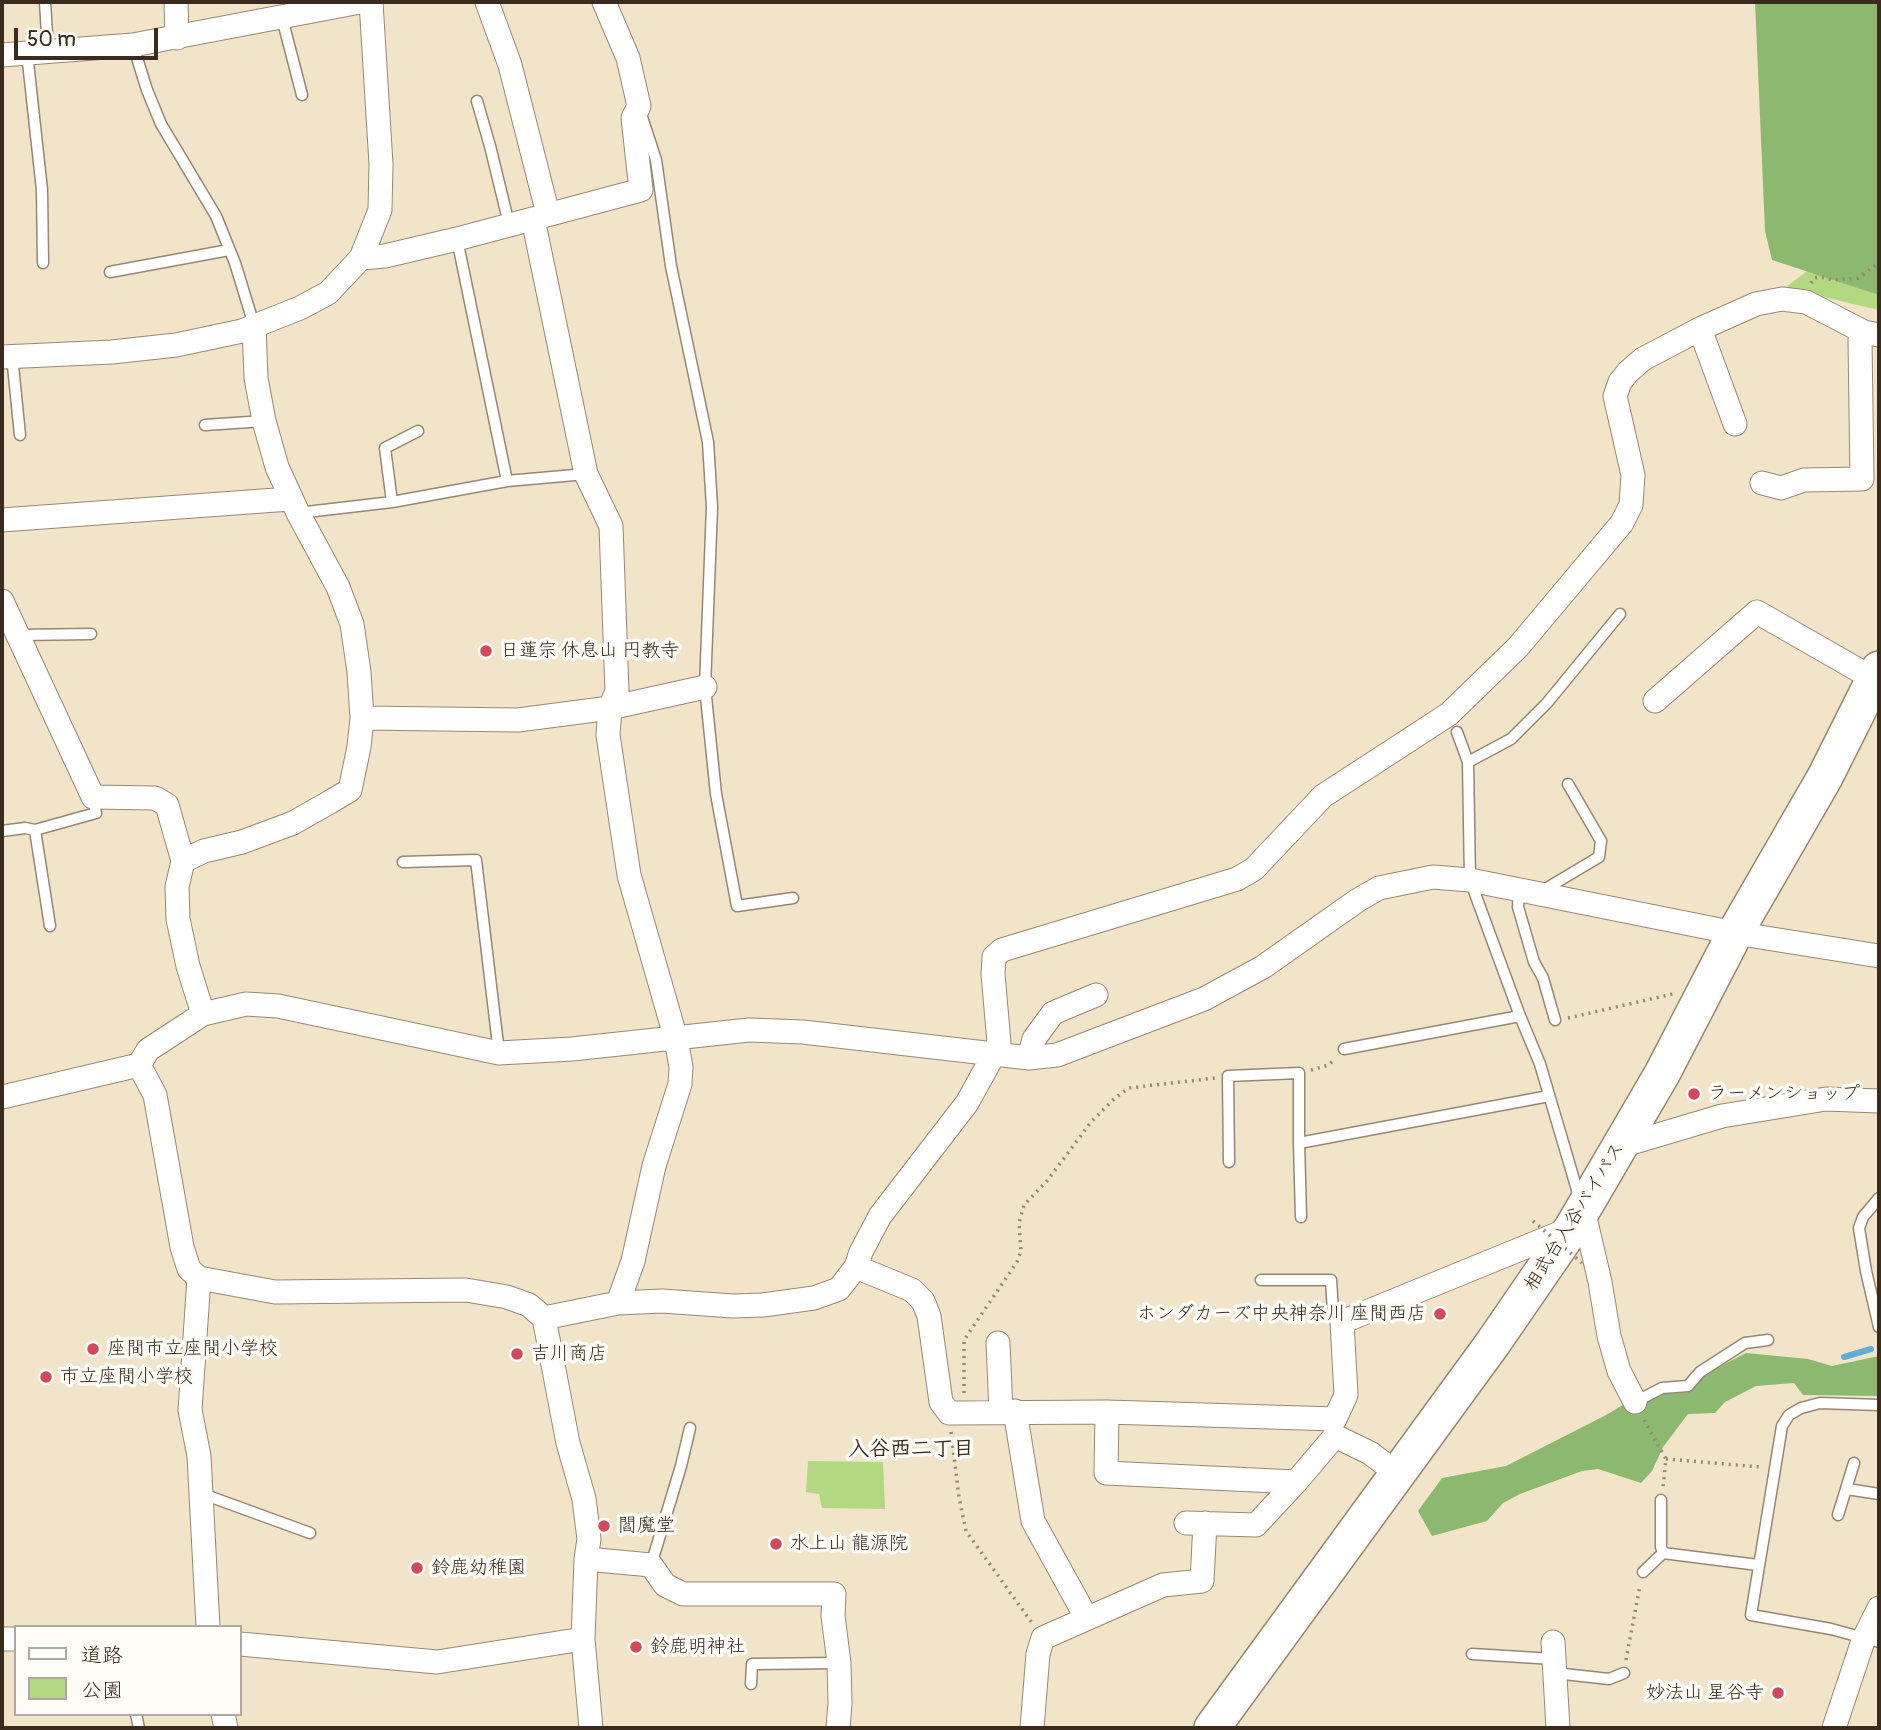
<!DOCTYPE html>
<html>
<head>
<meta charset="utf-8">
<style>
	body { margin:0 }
	#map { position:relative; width:1881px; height:1730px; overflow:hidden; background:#f1e4c9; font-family:Pangolin,"Klee One",sans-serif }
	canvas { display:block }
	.frame { position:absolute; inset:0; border:4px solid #3b2a1e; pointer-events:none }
	.legend { position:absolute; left:14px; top:1625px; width:228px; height:91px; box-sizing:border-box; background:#fdfcf7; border:2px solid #afa8a0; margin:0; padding:9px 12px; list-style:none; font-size:21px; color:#3b2a1e }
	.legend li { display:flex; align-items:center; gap:14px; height:35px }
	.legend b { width:35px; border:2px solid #afa8a0 }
	.scale { position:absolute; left:14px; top:28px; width:144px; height:32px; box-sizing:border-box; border:4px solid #3b2a1e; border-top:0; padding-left:9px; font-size:21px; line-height:24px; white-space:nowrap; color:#3b2a1e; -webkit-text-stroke:5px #fdfcf7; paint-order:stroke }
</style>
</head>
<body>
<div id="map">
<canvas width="1881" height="1730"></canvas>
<div class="frame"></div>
<ul class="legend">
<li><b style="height:9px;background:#fff"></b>道路</li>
<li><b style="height:19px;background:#b2d882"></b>公園</li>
</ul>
<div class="scale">50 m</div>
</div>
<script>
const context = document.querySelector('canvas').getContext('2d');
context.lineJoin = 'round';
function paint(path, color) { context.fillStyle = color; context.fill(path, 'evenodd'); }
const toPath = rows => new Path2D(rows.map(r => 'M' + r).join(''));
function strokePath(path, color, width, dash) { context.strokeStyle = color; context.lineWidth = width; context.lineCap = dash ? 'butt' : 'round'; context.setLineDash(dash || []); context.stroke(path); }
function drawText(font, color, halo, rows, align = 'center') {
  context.font = font + ' Pangolin,"Klee One",sans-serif'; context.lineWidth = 7; context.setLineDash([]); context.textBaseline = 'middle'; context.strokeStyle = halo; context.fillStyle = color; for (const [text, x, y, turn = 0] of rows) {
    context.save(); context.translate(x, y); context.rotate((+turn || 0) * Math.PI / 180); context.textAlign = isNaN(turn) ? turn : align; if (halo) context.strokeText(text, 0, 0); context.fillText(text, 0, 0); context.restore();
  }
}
paint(toPath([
	[1879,216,1879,310,1785,288],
	[808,1461,883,1462,885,1509,822,1508,819,1494,806,1492]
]), '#b2d882');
paint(toPath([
	[1755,2,1879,2,1879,295,1772,260,1765,231],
	[1746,1353,1808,1359,1832,1366,1879,1356,1879,1396,1803,1395,1794,1383,1756,1386,1725,1402,1715,1413,1688,1414,1663,1447,1652,1471,1641,1483,1598,1469,1582,1471,1520,1494,1503,1503,1487,1521,1432,1536,1418,1511,1442,1478,1506,1466,1606,1415,1657,1385,1692,1381]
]), '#8db870');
strokePath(toPath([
	[1844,1357,1871,1349]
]), '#61adda', 6);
const lane = toPath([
	[45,2,48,51],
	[282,18,302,95],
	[133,45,147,90,161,124,216,216,235,263,254,325],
	[27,53,42,190,43,263],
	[477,101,490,146,509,224],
	[641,114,656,160,671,266,708,442,712,507,705,687,716,794,737,906,793,898],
	[457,239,507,481],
	[110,272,229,250],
	[12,356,20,435],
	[205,425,264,421],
	[392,502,385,448,418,431],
	[298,513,392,502,507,481,586,474],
	[18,635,91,634],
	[1457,732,1468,762,1470,880,1520,1016,1540,1064,1580,1200],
	[1468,762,1511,739,1547,703,1620,614],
	[35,830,50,926],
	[2,831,25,828,35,830,96,813,93,797],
	[403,862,476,860,499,1053],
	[1519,889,1518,907,1534,962,1543,978,1555,1020],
	[1542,891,1599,857,1601,841,1568,784],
	[1344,1049,1520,1016],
	[1299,1143,1301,1217],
	[1229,1162,1228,1076,1299,1073,1299,1143,1549,1096],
	[1879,1198,1863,1217,1859,1228,1866,1271,1879,1327],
	[1261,1280,1331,1280,1333,1311,1342,1322],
	[1635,1402,1662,1388,1688,1386,1700,1372,1745,1343,1768,1340],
	[1879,1405,1820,1403,1801,1408,1789,1415,1782,1426,1751,1615,1831,1629,1879,1642],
	[1847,1489,1879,1494],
	[200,1493,310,1533],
	[1661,1500,1661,1547,1663,1553,1758,1565],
	[1838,1515,1854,1463],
	[651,1565,681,1466,690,1428],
	[1643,1572,1663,1553],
	[1472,1654,1554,1659],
	[1555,1673,1609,1679,1624,1673],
	[751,1684,752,1664,839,1663],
	[136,1714,139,1728]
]);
const street = toPath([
	[176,2,177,38],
	[487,2,510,65,548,214],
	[2,55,133,45,360,2],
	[533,219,586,474,611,526,617,691,610,708,608,735,629,875,676,1039,681,1067,680,1084,654,1166,633,1261,618,1303],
	[361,258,385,256,457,239,641,190,633,118,639,106,628,58,604,2],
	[1700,329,1735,424],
	[2,357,112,352,176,345,242,331,300,308,328,293,361,258,380,210,381,164,371,2],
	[1762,483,1781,488,1804,480,1862,479,1860,340,1864,332],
	[2,520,290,499],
	[2,601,93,797,155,798,167,805,183,861,177,887,178,919,188,966,203,1014],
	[1655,701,1757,612,1874,679],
	[362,718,518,720,610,708,705,687],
	[183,861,204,851,242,842,293,823,330,802,350,790,359,747,362,718,359,672,352,624,338,587,298,513,277,467,264,421,256,378,254,325],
	[1029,1058,1034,1039,1053,1013,1096,995],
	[139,1065,155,1095,182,1247,189,1269,199,1278,275,1292,466,1290,507,1297,529,1305,544,1318,568,1443,584,1499,589,1539,586,1559,583,1639,591,1728],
	[2,1097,139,1065,148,1050,203,1014,246,1004,278,1006,499,1053,572,1049,749,1030,803,1032,1029,1058,1057,1055,1204,999,1263,967,1358,900,1379,888,1433,877,1470,880,1735,933,1879,956],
	[1621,1146,1722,1116,1826,1099,1879,1101],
	[1583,1209,1600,1282,1609,1336,1619,1371,1635,1402],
	[856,1267,912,1290,923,1301,929,1316,941,1402,949,1413,1107,1412,1335,1419,1346,1395,1342,1322,1572,1228],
	[199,1278,190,1410,199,1456,208,1627],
	[544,1318,618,1303,662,1301,733,1306,763,1305,814,1298,839,1289,856,1267,861,1252,880,1216,967,1103,994,1054,999,1043,993,974,994,957,1002,950,1237,879,1254,869,1323,796,1449,714,1518,647,1622,523,1631,505,1633,475,1615,396,1620,382,1628,372,1643,359,1700,329,1756,304,1782,299,1806,302,1864,332,1879,335],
	[998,1343,1001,1412],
	[1015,1411,1033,1521,1086,1617],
	[1107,1412,1106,1473,1296,1482],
	[1186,1523,1256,1525,1296,1482,1335,1436,1370,1453,1398,1474],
	[586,1559,651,1565,665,1585,683,1594,834,1594,833,1616,839,1663,840,1703,838,1728],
	[2,1639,16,1639],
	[1553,1642,1558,1728],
	[240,1644,437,1662,583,1639],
	[223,1714,226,1728],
	[1032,1728,1038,1654,1043,1638,1163,1585,1202,1581,1205,1523],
	[1834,1728,1864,1638,1879,1608]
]);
const primary = toPath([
	[1212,1728,1493,1343,1572,1228,1662,1074,1735,933,1825,777,1879,669]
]);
strokePath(lane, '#968774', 13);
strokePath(street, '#968774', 25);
strokePath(primary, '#968774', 38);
strokePath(toPath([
	[1811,283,1814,278,1821,277,1833,280,1858,278,1879,263],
	[1568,1018,1673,994],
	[1311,1070,1329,1065,1335,1058],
	[964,1393,964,1340,1017,1262,1021,1251,1019,1223,1024,1205,1047,1181,1091,1122,1115,1098,1129,1088,1215,1078],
	[1644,1420,1666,1459,1663,1487],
	[951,1432,959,1497,966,1531,1032,1623],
	[1666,1459,1761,1467],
	[1626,1660,1640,1585]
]), '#968774', 3.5, [2, 5]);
strokePath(lane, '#fff', 10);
strokePath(street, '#fff', 23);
strokePath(primary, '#fff', 35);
strokePath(toPath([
	[1533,1221,1582,1263]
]), '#968774', 3.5, [2, 5]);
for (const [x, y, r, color] of [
	[486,651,7,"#d1495b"],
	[1694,1094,7,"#d1495b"],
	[1440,1314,7,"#d1495b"],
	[93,1349,7,"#d1495b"],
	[517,1354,7,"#d1495b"],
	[46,1377,7,"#d1495b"],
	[604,1526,7,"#d1495b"],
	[776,1544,7,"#d1495b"],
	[417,1568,7,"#d1495b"],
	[636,1647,7,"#d1495b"],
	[1778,1693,7,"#d1495b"]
]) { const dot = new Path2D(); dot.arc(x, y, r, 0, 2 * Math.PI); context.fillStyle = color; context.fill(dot); strokePath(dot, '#fdfcf7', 2.5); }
drawText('19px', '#3b2a1e', '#fdfcf7', [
	["日蓮宗 休息山 円教寺",500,651],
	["ラーメンショップ",1708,1094],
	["ホンダカーズ中央神奈川 座間西店",1426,1314,"right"],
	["座間市立座間小学校",107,1349],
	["吉川商店",531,1354],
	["市立座間小学校",60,1377],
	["閻魔堂",618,1526],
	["水上山 龍源院",790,1544],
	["鈴鹿幼稚園",431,1568],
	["鈴鹿明神社",650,1647],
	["妙法山 星谷寺",1764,1693,"right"]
], 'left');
drawText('19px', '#3b2a1e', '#fdfcf7', [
	["相武台入谷バイパス",1575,1217,-58]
]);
drawText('bold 21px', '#3b2a1e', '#fdfcf7', [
	["入谷西二丁目",911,1450]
]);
</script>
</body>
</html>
